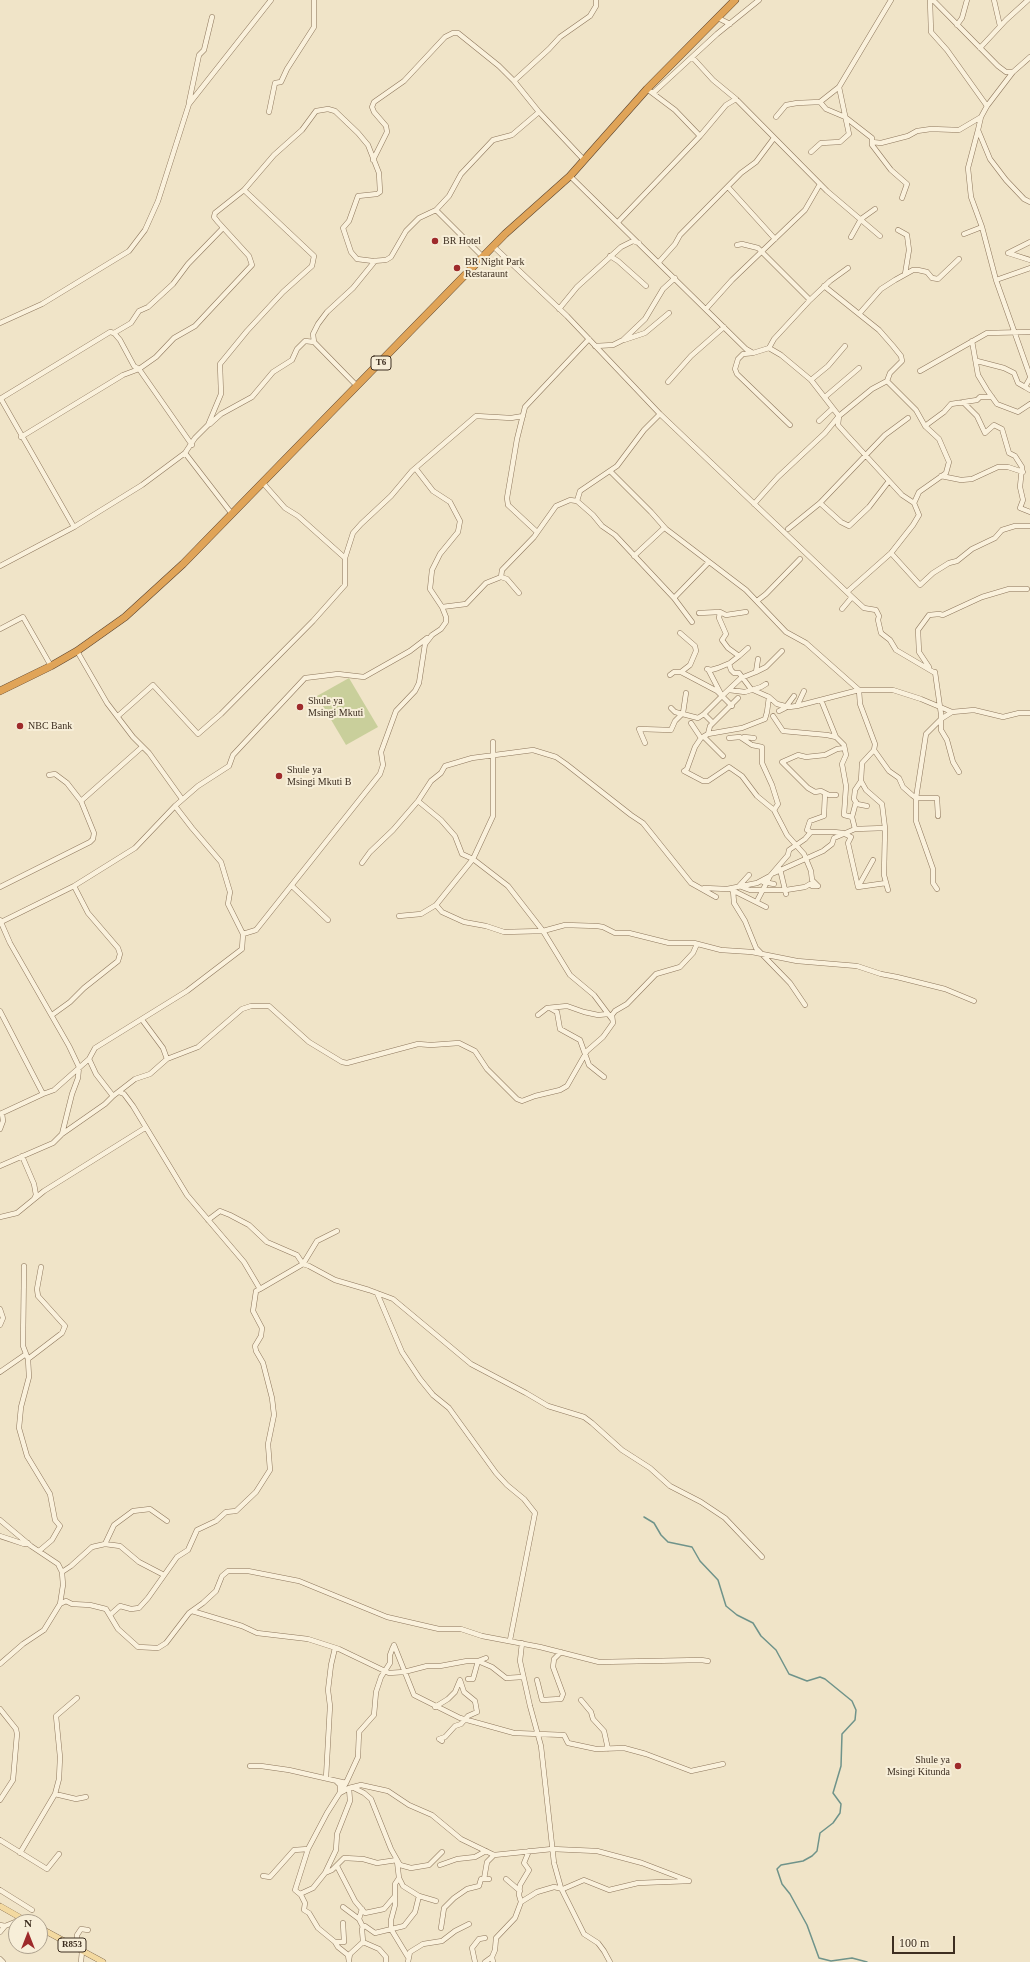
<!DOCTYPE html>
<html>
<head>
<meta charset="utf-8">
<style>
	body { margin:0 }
	#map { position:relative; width:1030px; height:1962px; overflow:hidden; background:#f0e4c8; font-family:Georgia,serif }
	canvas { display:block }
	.north { position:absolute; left:8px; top:1914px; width:40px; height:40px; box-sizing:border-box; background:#f7eed8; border:1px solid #ada18e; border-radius:50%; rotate:0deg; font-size:11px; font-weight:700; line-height:16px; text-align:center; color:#3d2e20 }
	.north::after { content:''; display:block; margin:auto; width:14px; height:18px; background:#9e2a2b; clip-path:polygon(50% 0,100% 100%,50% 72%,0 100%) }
	.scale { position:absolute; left:892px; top:1936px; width:63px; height:18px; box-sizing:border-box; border:2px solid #3d2e20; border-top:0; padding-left:5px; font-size:12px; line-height:14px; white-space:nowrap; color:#3d2e20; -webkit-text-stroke:3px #f7eed8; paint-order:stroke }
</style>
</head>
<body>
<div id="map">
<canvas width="1030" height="1962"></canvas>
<div class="north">N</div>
<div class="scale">100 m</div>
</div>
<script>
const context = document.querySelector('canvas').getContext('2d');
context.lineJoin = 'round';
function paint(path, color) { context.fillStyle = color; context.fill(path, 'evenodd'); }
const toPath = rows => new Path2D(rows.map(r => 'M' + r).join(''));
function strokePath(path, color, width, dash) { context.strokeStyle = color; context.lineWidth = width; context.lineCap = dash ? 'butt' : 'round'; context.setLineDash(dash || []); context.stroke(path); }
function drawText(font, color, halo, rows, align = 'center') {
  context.font = font + ' Georgia,serif'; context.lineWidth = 4; context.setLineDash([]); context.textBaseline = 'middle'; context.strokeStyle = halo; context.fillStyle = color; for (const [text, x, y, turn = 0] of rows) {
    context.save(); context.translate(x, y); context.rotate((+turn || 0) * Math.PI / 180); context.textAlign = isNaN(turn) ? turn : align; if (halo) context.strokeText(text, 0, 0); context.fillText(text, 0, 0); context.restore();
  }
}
paint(toPath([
	[349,678,378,727,346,745,317,696]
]), '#c9cf9b');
strokePath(toPath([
	[644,1517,654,1523,661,1535,668,1542,692,1547,700,1561,718,1580,726,1606,737,1615,753,1623,761,1636,776,1650,789,1674,807,1681,820,1677,825,1679,852,1701,856,1710,855,1720,842,1734,841,1766,833,1793,841,1804,840,1813,833,1823,820,1833,817,1851,812,1856,803,1861,781,1865,777,1869,782,1884,790,1894,807,1925,819,1958,831,1961,852,1958,867,1962]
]), '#6f938a', 1.5);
const minor = toPath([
	[930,0,931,32,947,50,987,106],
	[933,0,998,66,1006,72,1013,72],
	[994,0,1000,26],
	[718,18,730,24],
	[957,25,962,18,967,0],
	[980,48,1006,20,1028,0],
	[1030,57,1013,72,987,106,981,117,978,130,990,159,1006,180,1024,199,1030,202],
	[693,58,713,80,736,99],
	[647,89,675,110,700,136,726,105,736,99,827,191,880,236],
	[653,93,717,34,759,0],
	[189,102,199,55,204,50,212,17],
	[820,102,826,109,845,117,872,138,872,145,891,170,907,184,902,198],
	[269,112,275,83,281,82,287,69,314,27,314,0],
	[776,117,786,105,797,103,820,102,839,87],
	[978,130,968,168,971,197,982,227,996,280,1030,376],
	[872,142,881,143,908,136,917,131,931,129,959,130,981,117],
	[811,152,821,143,840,142,849,134,839,87,891,0],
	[373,160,387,132,386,126,374,112,372,107,374,102,404,81,445,37,453,33,458,33,499,66,514,81],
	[584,160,539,112,514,81,549,49,560,37,590,16,596,6,596,0],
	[570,176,746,349,753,353,769,348,781,355,811,380,839,416,838,425,846,434,902,495,914,503],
	[728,187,775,239],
	[436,210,483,257],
	[618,222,700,136],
	[898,230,907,235,909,250,905,274],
	[964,234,982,227],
	[851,237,861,219,875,209],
	[737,245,742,244,758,248,810,300,830,281,848,268],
	[493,246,567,316,660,414,852,597,864,608,876,610,879,616,878,620,881,633,890,640,896,650,935,673],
	[1008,253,1030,242],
	[1008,253,1030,260],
	[610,256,618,261,646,286],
	[659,262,675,244,680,235,741,173,756,162,774,138],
	[996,280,1030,268],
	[559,309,577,287,621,247,633,241,639,243],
	[706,309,732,280,805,210,820,184],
	[859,314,881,289,895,280,913,270,918,270,927,272,932,278,938,279,959,259],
	[0,323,42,304,129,251,145,230,158,201,189,104,271,0],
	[114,333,131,323,139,311,148,307,173,284,188,264,223,228],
	[624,340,645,333,669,313],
	[972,341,978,375,987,390,997,404,1018,412,1030,404],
	[314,342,313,334,318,324,327,312,353,288,375,261],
	[595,346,613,345,623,340,645,319,663,289,675,278],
	[769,348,774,339,810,300],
	[753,353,743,354,738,359,735,369,737,374,790,425],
	[977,361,1004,368,1014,373,1018,383,1025,387],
	[920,371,987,333,1030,332],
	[1030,378,1025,387,1030,390],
	[811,380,828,366,845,346],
	[668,382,691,356,724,327],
	[825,397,859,368],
	[0,399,110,332,114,333,120,340,134,366,139,369,156,357,174,338,195,326,252,265,249,256,218,222,214,217,215,213,244,190,274,155,302,130,316,111,328,109,335,111,358,133,368,145,379,173,380,192,377,194,358,196,349,221,343,228,351,252,357,259,373,261,386,260,391,257,406,231,419,218,436,210,449,196,461,174,493,140,512,135,539,112],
	[1,399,74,527],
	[963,402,977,416,985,433,994,425,1002,429,1009,453,1015,456,1022,467,1020,487,1023,500,1020,508,1030,512],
	[819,421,832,409],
	[210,424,221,414,252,397,273,372,292,360,297,349,305,341,314,342,357,386],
	[925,426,944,412,951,404,977,400,980,397,992,397],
	[21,437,123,375,139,369,192,445],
	[185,453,232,514],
	[610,471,651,512,666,529,746,590,786,632,806,643,859,690,860,704,875,744,874,750],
	[941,476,961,480,972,479,998,467,1008,467,1023,472],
	[577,501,580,491,617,466,644,430,660,414],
	[820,503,841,522,849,526,869,507,889,481],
	[754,504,778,477,825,433,839,416,872,389,887,381,890,373,902,361,901,356,893,346,879,330,824,286],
	[788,529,820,503,885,435,908,418],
	[537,532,508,505,507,498,517,439,525,407,589,339],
	[891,553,920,585,933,573,949,563,957,561,972,549,995,538,1002,530,1015,526,1030,526],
	[634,556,664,528],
	[345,558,353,533,361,524,391,496,412,471,476,416,511,418,523,416],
	[0,566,74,527,142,485,185,453,195,438,208,425,221,394,220,364,247,331,283,292,312,266,314,256,244,190],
	[501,577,502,570,534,537,556,506,570,500,577,501,593,515,602,526,615,535,674,598,692,622],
	[847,592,891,553,913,525,919,515,914,503,919,492,946,473,949,462,939,439,925,426,916,410,887,381],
	[674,598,708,563],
	[757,601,766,594,800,559],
	[442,607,466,604,486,583,501,577,507,579,519,593],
	[842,609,852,597],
	[720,612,719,618,726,634,722,640,728,648,739,656,748,648],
	[699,613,720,612,726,615,746,612],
	[0,629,23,617,51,666],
	[680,633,695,646,696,651,690,665,681,672],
	[77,651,107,703,133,737,149,753,182,799],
	[929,667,919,652,918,630,929,615,939,614,943,615,982,597,1009,589,1027,589],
	[707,669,711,670,718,668,730,663,739,656],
	[708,669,722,696,741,678,756,672,758,659],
	[756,672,766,667,782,651],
	[935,672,941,714,941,730,947,740,953,762,959,772],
	[670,675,674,672,681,672,717,691,732,706],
	[729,690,745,692,761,687,766,684],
	[769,697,777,704,789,707,797,706,804,691],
	[738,698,710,726,708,734,701,738,695,747,687,769,684,771,703,781,708,781,729,767,742,776,757,796,774,810,787,835,804,854,811,871,812,880,818,886],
	[821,700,836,737],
	[797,706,859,690,893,690,921,699,952,712],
	[671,708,675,712,698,718,704,714],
	[779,711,785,708,794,696],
	[118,716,153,685,198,734,221,714,313,621,345,585,345,558,298,516,285,508,263,483],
	[773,716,783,731,827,735,836,737,844,745,846,755,842,764,846,786,844,815,852,817,855,829,885,828],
	[691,723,701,738],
	[713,723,704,714,722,696],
	[708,734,742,728,765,719,767,712,769,697,751,689,739,673,734,673,731,670,729,664],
	[704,737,723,756],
	[744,737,754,738],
	[729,738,740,737,752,745,762,747,762,763,772,785,778,804,774,810],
	[645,743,639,729,671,730,675,721,683,713,686,693],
	[861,781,855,790,854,799,857,804,867,806],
	[836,795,829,795,821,791,815,792,808,788,782,762,798,755,806,757,825,755,837,749,844,748],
	[81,801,142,747],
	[418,801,441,820,455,836,462,854,473,859,508,886,543,931,570,975,594,995,612,1019],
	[852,817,856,802],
	[811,832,807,830,810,821,824,816,825,793],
	[362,863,370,852,393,830,418,801,431,781,441,773,445,766,472,758,533,750,556,757,566,764,631,815,643,823,691,883,716,897],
	[780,869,786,894],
	[774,873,823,851,832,844,834,838,855,829],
	[749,875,739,886,750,890,786,890,805,887,810,884,812,886,818,886],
	[763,882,774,884],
	[292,886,328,920],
	[0,887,90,842,93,839,94,833,81,801,67,783,55,774,49,775],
	[858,887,886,883],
	[704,888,727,889,757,883,770,876,788,855,789,850,805,839,811,832,834,832,843,833,851,837,848,843,858,887,873,860],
	[937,889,933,883,933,869,916,821,916,798,926,734,941,719,952,712,974,710,1003,717,1019,713,1030,713],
	[732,890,766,907],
	[733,890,734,903,745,921,756,948,790,983,805,1005],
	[888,890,884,875,885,828,882,804,866,790,861,781,862,763,874,750,889,771,899,778,903,787,912,795,916,798,937,798,938,816],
	[757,901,769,878],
	[436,905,442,912,464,922,486,926,504,932,543,931,565,925,597,926,603,927,615,933,629,933,669,943,694,943,721,950,752,952,797,961,857,966,881,974,897,977,945,989,974,1001],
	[399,916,421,914,436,905,473,859,493,816,493,742],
	[0,920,10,943,69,1046,79,1067,78,1078,72,1094,62,1134],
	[1,922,74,886,135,848,175,806],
	[243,934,228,904,230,892,221,862,192,828,175,806,198,786,229,766,233,755,305,678,338,674,364,677,410,651,427,638],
	[550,1008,557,1012,560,1029,580,1040,589,1065,604,1077],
	[0,1011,43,1094,0,1114],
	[52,1015,70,1002,84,988,118,961,120,954,118,948,88,913,74,886],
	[538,1015,547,1008,567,1006,584,1012,598,1015,608,1014],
	[143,1021,163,1048,167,1059,198,1047,242,1009,251,1006,269,1006,309,1042,342,1062,347,1063,418,1044,431,1045,459,1043,475,1051,487,1069,517,1099,522,1101,535,1096,560,1090,567,1086,587,1051,603,1037,613,1023,612,1015,615,1011,627,1004,656,974,680,967,693,953,697,944],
	[89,1059,96,1074,113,1096],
	[43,1094,54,1090,89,1059,95,1048,187,991,242,949,243,934,256,930,380,774,383,765,381,752,396,711,415,691,419,683,425,644,432,635,441,629,446,622,446,617,442,607,430,589,432,570,440,554,458,532,460,521,450,502,433,491,416,469],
	[0,1129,3,1121,2,1113],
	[22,1156,34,1184,36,1195,34,1199],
	[0,1166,53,1143,62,1134,105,1104,113,1096,135,1079,150,1074,167,1059],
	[0,1217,17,1213,44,1191,145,1128],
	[208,1220,220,1211,230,1215,249,1225,267,1242,297,1255,303,1264,309,1266,335,1280,369,1290,393,1299,471,1364,526,1393,548,1406,584,1417,592,1423,622,1450,650,1468,670,1486,701,1502,725,1518,762,1557],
	[24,1266,23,1346,28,1359,29,1377,21,1407,19,1428,27,1456,50,1494,55,1520,60,1526,52,1540,39,1551],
	[260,1289,303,1264,317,1241,337,1231],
	[377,1293,402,1352,420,1379,433,1395,449,1408,496,1473,507,1485,524,1499,535,1513,510,1640],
	[0,1309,3,1318,0,1325],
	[28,1359,62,1333,65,1326,38,1296,37,1289,41,1267],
	[0,1372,26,1354],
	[0,1520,31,1546,58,1564,62,1572,63,1585,60,1604,44,1630,23,1644,0,1664],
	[0,1536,24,1544,28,1543],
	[105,1544,114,1525,133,1511,150,1509,167,1521],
	[62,1572,71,1566,92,1547,105,1544,120,1546,139,1562,164,1575],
	[60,1604,66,1601,72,1604,90,1605,106,1609,118,1629,138,1647,158,1648,166,1643,189,1613,203,1603,216,1591,222,1576,228,1571,248,1571,299,1581,387,1617,439,1629,461,1629,482,1636,540,1647,599,1662,701,1660,708,1661],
	[192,1611,242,1626,257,1633,308,1639,339,1649,389,1673,404,1672,427,1666,440,1666,467,1661,478,1661,486,1658],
	[111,1614,120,1606,131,1609,139,1608,148,1598,177,1557,188,1550,197,1530,216,1521,226,1512,236,1511,256,1492,270,1470,268,1444,274,1415,272,1398,263,1363,256,1351,255,1346,261,1336,262,1328,253,1311,256,1291,260,1289,244,1262,187,1195,133,1106,124,1094,119,1092],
	[522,1643,520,1661,530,1706,541,1746,554,1863,561,1888,584,1934,598,1943,604,1951,610,1962],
	[394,1645,414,1695,460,1718,514,1733,564,1735,568,1743,596,1749,624,1748,646,1754,691,1771,723,1764],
	[478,1661,492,1667,506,1678,523,1677],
	[468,1679,473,1679,478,1661],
	[537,1680,542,1700,561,1699,563,1694,553,1667,554,1659,561,1652],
	[581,1700,591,1712,593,1719,604,1731,608,1749],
	[435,1707,448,1699,455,1692,460,1680,464,1692,475,1701,477,1712,468,1716,461,1724,455,1726,445,1737,439,1739,442,1741],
	[0,1709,16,1729,17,1734,13,1780,0,1800],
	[250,1766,261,1766,289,1770,346,1783,327,1813,308,1849,294,1850,270,1877,263,1876],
	[326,1778,330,1706,328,1690,331,1665,335,1648],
	[336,1781,340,1785,340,1793,349,1788,361,1785,388,1791,409,1805,432,1815,461,1839,494,1855,552,1849,597,1851,642,1863,689,1881],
	[346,1783,358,1757,359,1732,374,1715,376,1692,381,1677,390,1663,390,1655,393,1647],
	[352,1787,364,1793,371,1799,391,1849,400,1865,411,1868,429,1865,442,1852],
	[55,1794,76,1799,86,1797],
	[0,1840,47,1869,59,1854],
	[308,1849,295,1890,301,1895,305,1903,304,1910,309,1913,318,1928,335,1942,344,1942,343,1923],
	[20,1853,55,1794,59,1779,60,1757,56,1716,77,1698],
	[397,1861,399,1878,395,1884,395,1905,391,1920,391,1929,408,1957],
	[440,1865,457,1859,475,1857,486,1851],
	[337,1866,355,1901,365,1913,384,1909,395,1896],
	[325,1873,332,1870,344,1858,363,1859,377,1863,397,1860],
	[484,1879,487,1862,494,1855],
	[506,1879,520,1891],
	[0,1890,32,1910],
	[300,1894,313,1888,325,1873,336,1850,337,1834,350,1801,349,1788],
	[419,1896,436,1901],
	[521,1902,519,1895,520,1885,529,1870,524,1863,529,1851],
	[343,1907,359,1919],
	[362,1909,359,1919,363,1927],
	[0,1925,5,1926,15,1922,20,1918],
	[441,1928,444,1908,454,1898,467,1889,479,1886,481,1879,489,1879],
	[0,1932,5,1926],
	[335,1942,338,1947,348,1955,349,1962],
	[74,1947,77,1940,77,1935,81,1929,88,1930],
	[0,1959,3,1962],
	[349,1960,350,1954,363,1942],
	[81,1962,82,1951],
	[386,1962,386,1957,379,1949,363,1942,362,1929,363,1927,365,1926,375,1933,404,1926,415,1912,419,1896,403,1886,399,1878],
	[408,1962,410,1952,423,1944,442,1941,455,1931,469,1924],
	[475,1962,472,1948,479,1939,485,1938],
	[485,1962,492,1957],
	[493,1962,492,1957,495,1950,496,1938,515,1918,521,1902,537,1892,554,1887,563,1889,584,1880,609,1890,638,1883,689,1881]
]);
const major = toPath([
	[0,1906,28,1922],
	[40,1928,103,1962]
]);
const highway = toPath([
	[0,691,51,666,77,651,125,617,183,564,505,234,570,176,647,89,735,0]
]);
strokePath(minor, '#8d765c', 5.5);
strokePath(major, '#5b4430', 6);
strokePath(highway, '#5b4430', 8);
strokePath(minor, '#faf1dc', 4.5);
strokePath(major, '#f3d9a0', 5.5);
strokePath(highway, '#e0a458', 7);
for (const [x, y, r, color] of [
	[435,241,4,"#9e2a2b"],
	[457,268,4,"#9e2a2b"],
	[300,707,4,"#9e2a2b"],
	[20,726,4,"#9e2a2b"],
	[279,776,4,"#9e2a2b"],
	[958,1766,4,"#9e2a2b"]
]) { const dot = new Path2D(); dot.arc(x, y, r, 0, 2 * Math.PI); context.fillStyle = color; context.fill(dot); strokePath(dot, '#f7eed8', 1.5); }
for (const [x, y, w] of [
	[381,363,20],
	[72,1945,28]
]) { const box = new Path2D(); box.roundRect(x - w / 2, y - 7, w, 14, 3); context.fillStyle = '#f7eed8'; context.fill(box); strokePath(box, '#3d2e20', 1); }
drawText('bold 9px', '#3d2e20', null, [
	["T6",381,363],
	["R853",72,1945]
]);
drawText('10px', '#3d2e20', '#f7eed8', [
	["BR Hotel",443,241],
	["BR Night Park",465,262],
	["Restaraunt",465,274],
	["Shule ya",308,701],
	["Msingi Mkuti",308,713],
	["NBC Bank",28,726],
	["Shule ya",287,770],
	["Msingi Mkuti B",287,782],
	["Shule ya",950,1760,"right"],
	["Msingi Kitunda",950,1772,"right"]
], 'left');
</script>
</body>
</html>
